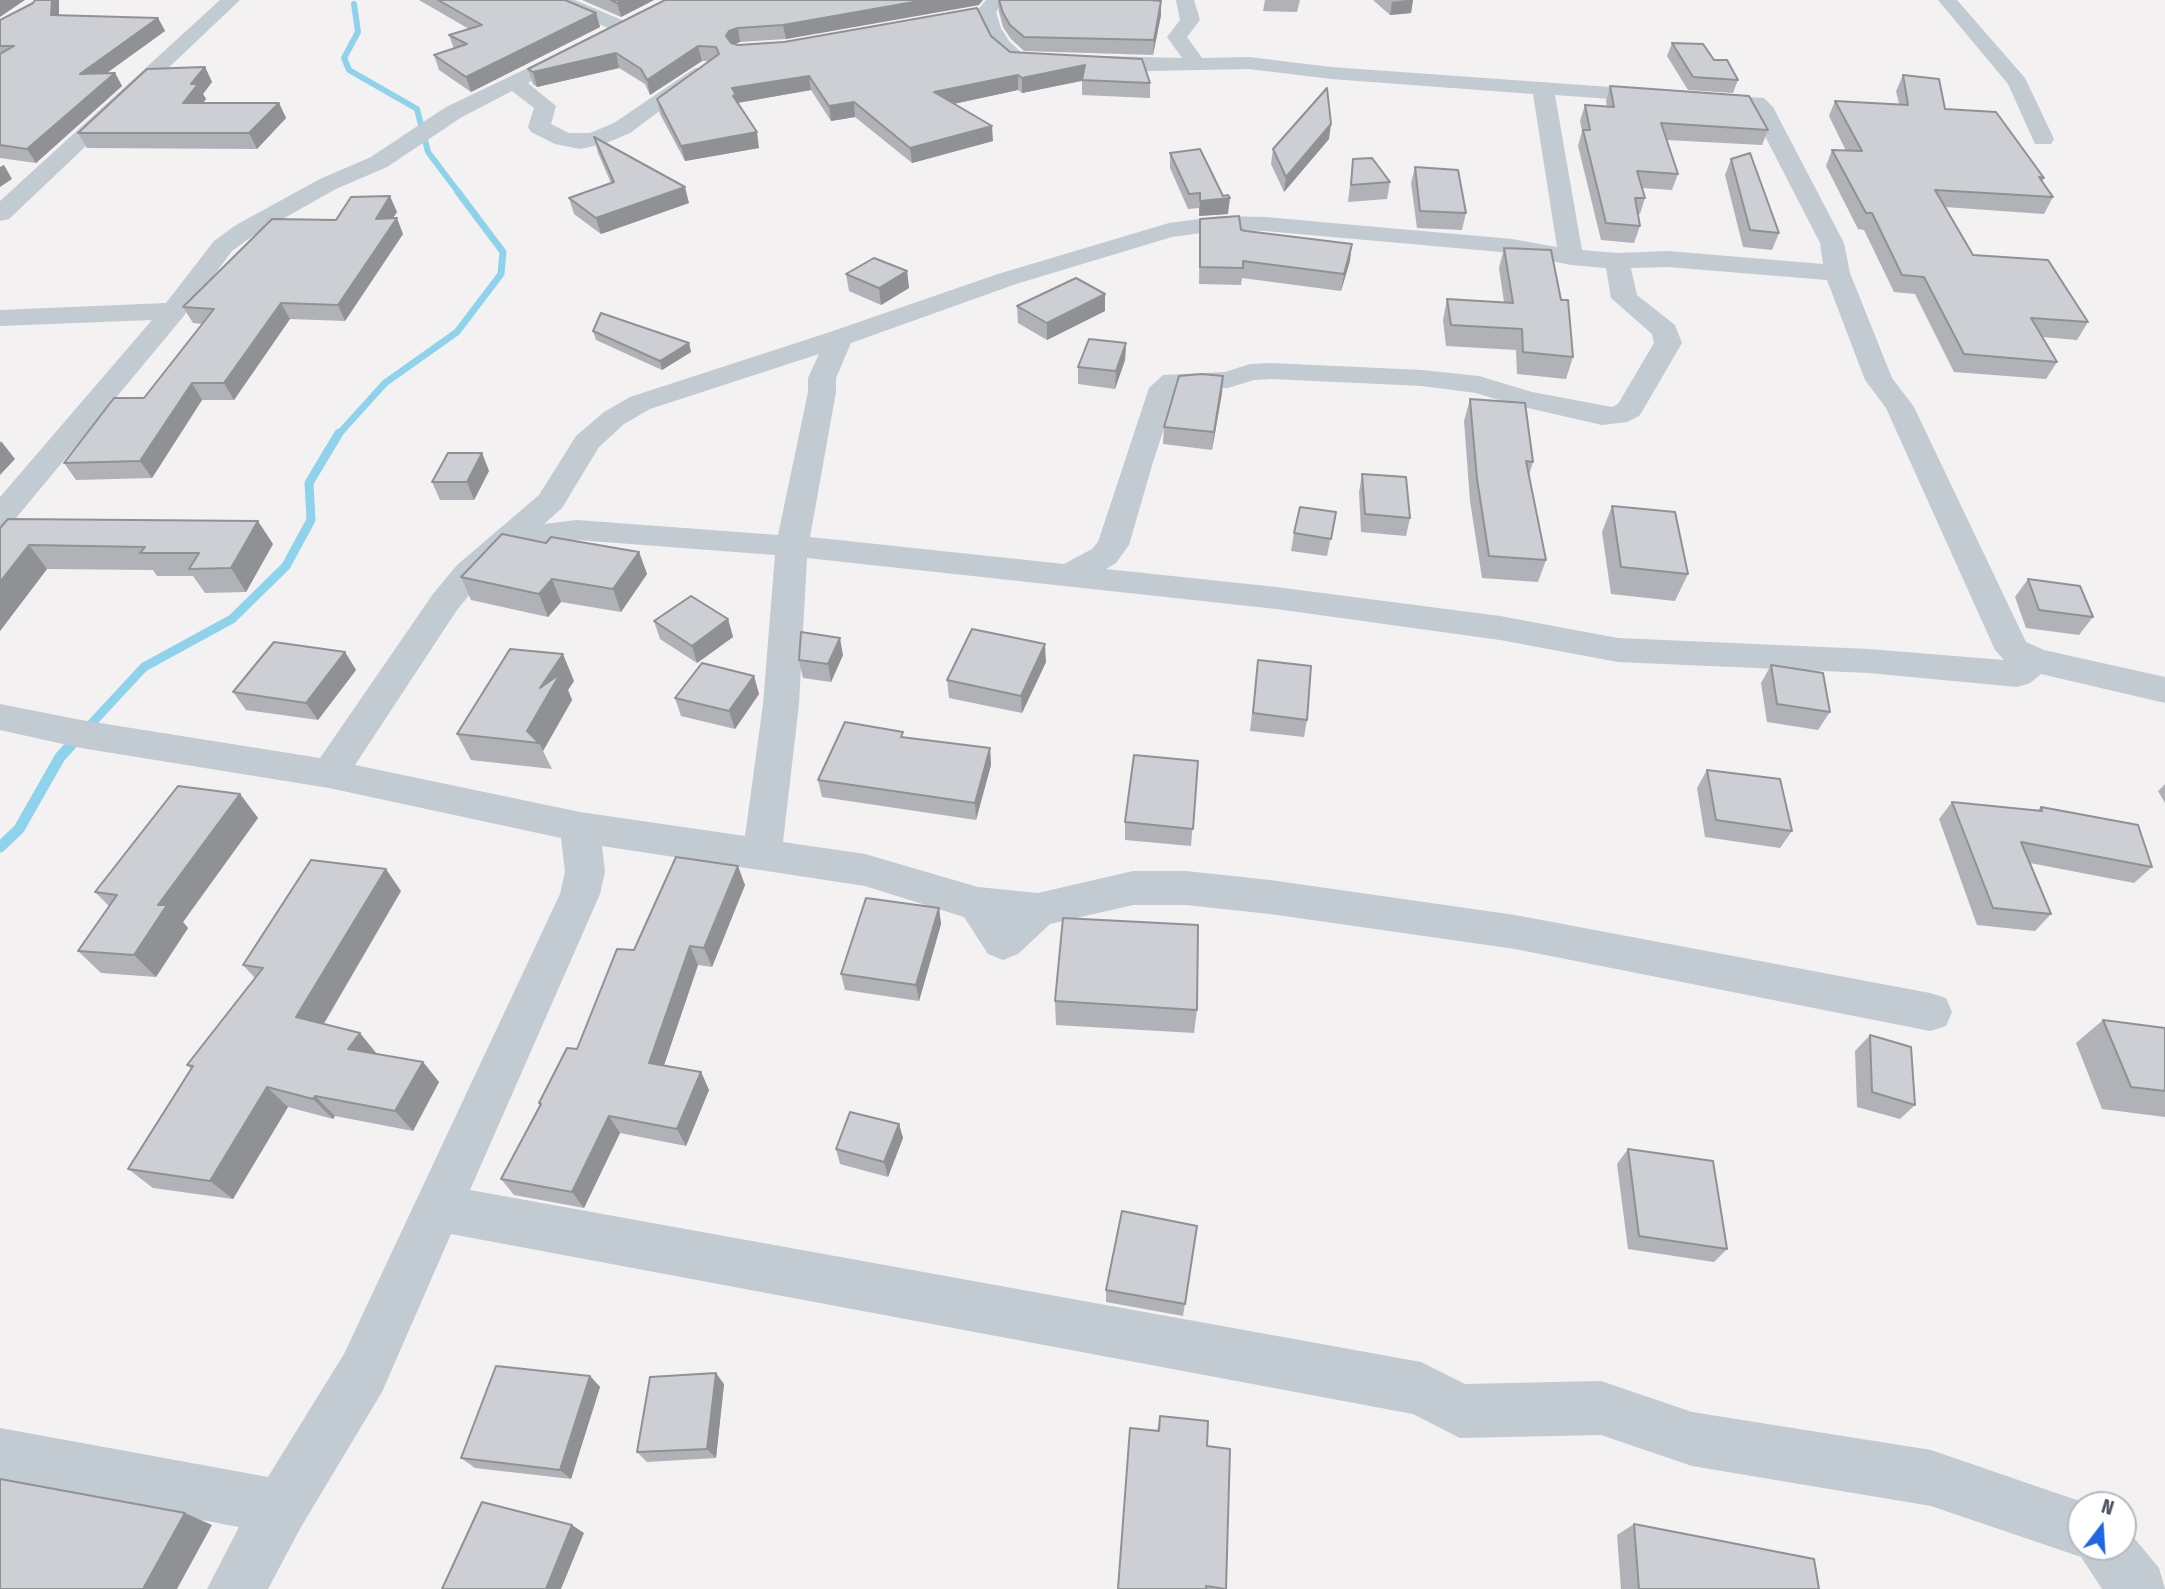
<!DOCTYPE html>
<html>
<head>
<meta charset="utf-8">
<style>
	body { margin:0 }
	#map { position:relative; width:2165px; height:1589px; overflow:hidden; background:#f3f1f1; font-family:"Fira Sans Condensed",sans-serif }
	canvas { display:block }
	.north { position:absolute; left:2067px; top:1491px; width:70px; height:70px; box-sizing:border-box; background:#fff; border:2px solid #b6babf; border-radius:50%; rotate:17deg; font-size:19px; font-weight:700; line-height:28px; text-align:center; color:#49525e }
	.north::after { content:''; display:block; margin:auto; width:24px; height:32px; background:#1d67e0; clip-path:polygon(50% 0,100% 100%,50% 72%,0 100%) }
</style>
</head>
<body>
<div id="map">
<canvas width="2165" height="1589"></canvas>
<div class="north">N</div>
</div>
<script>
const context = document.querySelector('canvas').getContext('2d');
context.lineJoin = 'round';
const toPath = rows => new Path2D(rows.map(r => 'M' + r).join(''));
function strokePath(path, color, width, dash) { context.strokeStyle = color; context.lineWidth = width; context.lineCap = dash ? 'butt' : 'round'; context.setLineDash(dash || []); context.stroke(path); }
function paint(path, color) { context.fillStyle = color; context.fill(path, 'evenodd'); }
strokePath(toPath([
	[354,4,358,32,344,58,349,70,417,109,428,152,459,193]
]), '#8fd2eb', 6);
strokePath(toPath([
	[338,435,385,383,457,332,501,274,503,252,458,192]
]), '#8fd2eb', 7);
strokePath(toPath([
	[79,737,144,667,232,619,286,566,311,520,309,483,339,433]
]), '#8fd2eb', 9);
strokePath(toPath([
	[0,847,19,829,60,757,80,735]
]), '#8fd2eb', 11);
paint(toPath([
	[220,0,240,0,9,219,0,221,0,201,220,0],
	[550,0,575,0,629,23,632,27,629,31,615,31,552,4,550,0],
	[986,0,1005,0,996,12,1001,28,1009,41,1023,54,1182,58,1167,37,1180,20,1176,0,1194,0,1200,20,1187,37,1202,58,1249,57,1331,67,1764,98,1773,107,1844,243,1850,273,1892,378,1914,407,2026,642,2044,650,2165,677,2165,703,2041,674,2030,683,2017,687,1869,673,1618,662,1500,640,1276,609,807,558,799,704,783,842,865,854,978,887,1038,893,1133,871,1186,871,1270,880,1515,915,1930,993,1946,998,1952,1012,1946,1026,1930,1031,1515,949,1270,914,1186,905,1133,905,1050,924,1018,954,1003,960,988,954,964,917,865,886,602,846,605,872,600,894,470,1190,1421,1362,1465,1384,1601,1381,1692,1412,1931,1450,2091,1505,2081,1505,2081,1547,2123,1547,2123,1526,2125,1527,2159,1568,2165,1589,2102,1589,2081,1557,1931,1506,1692,1466,1601,1435,1460,1438,1413,1414,451,1234,382,1392,301,1527,268,1589,207,1589,239,1527,0,1482,0,1428,268,1477,344,1354,560,894,565,872,561,838,329,788,81,748,0,730,0,704,81,720,320,758,433,594,457,565,539,495,576,436,604,412,630,397,830,332,998,274,1169,223,1223,216,1265,217,1512,239,1557,247,1533,94,1331,79,1249,69,1148,71,1018,66,1011,64,994,49,981,28,976,12,986,0],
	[1555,95,1751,109,1820,243,1823,264,1668,251,1617,253,1582,250,1555,95],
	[1223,230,1265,231,1512,253,1571,265,1606,268,1611,298,1652,334,1654,343,1618,404,1612,407,1532,392,1479,376,1422,370,1271,363,1250,364,1225,372,1163,375,1149,388,1098,542,1092,549,1064,564,810,537,836,392,836,378,851,343,1016,284,1172,237,1223,230],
	[1668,267,1827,280,1865,380,1886,408,1995,650,2004,660,1869,649,1618,638,1500,616,1276,587,1106,569,1116,563,1129,545,1153,462,1176,392,1180,389,1228,388,1254,380,1271,379,1422,386,1476,393,1515,405,1602,425,1627,422,1639,416,1643,410,1682,343,1675,325,1637,295,1631,268,1668,267],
	[819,354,808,378,808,392,778,535,577,520,544,524,562,508,599,447,624,424,650,409,819,354],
	[577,540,775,555,763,704,745,836,580,812,355,765,457,610,481,581,516,549,577,540],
	[1938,0,1957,0,2025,78,2054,139,2051,144,2035,144,2008,84,1938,0],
	[576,45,583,47,586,51,583,55,528,83,556,106,551,124,569,133,590,133,614,123,695,68,709,68,712,72,630,133,604,144,580,149,555,144,531,132,528,127,534,108,512,91,462,117,387,167,336,189,254,235,232,251,183,317,11,524,0,527,0,497,152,320,0,326,0,310,166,303,214,241,236,225,320,179,371,157,446,107,576,45]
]), '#c2cad2');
paint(toPath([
	[35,0,59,0,59,15,158,18,165,31,107,73,115,73,122,86,36,163,0,158,0,20,33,3],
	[419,0,565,0,596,13,600,27,471,92,439,70,434,55,454,49,449,35,469,29],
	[582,0,654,0,621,17],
	[665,0,979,5,786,39,740,42,735,44,738,45,991,36,1010,52,1150,83,1150,98,1082,95,1082,81,1022,93,1018,90,953,104,993,141,912,163,855,117,831,121,811,90,737,103,759,148,685,161,660,114,657,99,709,61,702,61,650,95,645,84,619,68,537,87,533,84,528,69],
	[998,0,1161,1,1161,15,1153,55,1024,51,1011,39,1003,27,999,12],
	[1265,0,1300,0,1297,12,1263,11],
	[1373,0,1413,0,1411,13,1390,15],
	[1672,43,1738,80,1733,93,1688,90,1667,56],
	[205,67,212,82,203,94,206,99,203,103,279,103,286,118,257,149,87,148,78,133],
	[1903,75,1945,109,2044,178,2042,182,2053,197,2044,214,1945,207,1973,255,2088,322,2077,340,2042,337,2057,362,2046,379,1954,372,1915,294,1894,292,1864,230,1858,229,1826,166,1832,150,1846,151,1829,116,1835,101,1899,104,1896,91],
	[1610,86,1768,130,1762,145,1666,140,1678,174,1672,190,1642,188,1645,198,1640,214,1638,214,1640,226,1634,243,1601,240,1578,146,1582,131,1580,121,1585,105,1607,107,1606,101],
	[594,137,689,203,601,234,574,214,569,198,611,183,598,153],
	[1329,139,1284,192,1271,164,1273,149],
	[1170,153,1228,214,1199,216,1199,208,1188,209,1170,168],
	[1353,159,1390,182,1387,199,1348,202],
	[1731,159,1779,233,1772,250,1743,247,1725,175],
	[1415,167,1466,213,1462,230,1417,228,1411,183],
	[397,212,393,218,403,234,345,321,290,319,234,400,202,400,152,478,76,480,64,463,144,398,202,324,193,323,183,307,336,220],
	[1200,219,1241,230,1350,261,1341,291,1242,278,1241,285,1199,284],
	[1504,248,1573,357,1566,379,1517,374,1516,350,1446,346,1443,320,1447,299,1504,302,1499,268],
	[907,271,909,288,881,305,849,291,846,274],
	[1017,306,1105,311,1047,340,1018,323],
	[593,331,689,343,691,352,662,370,596,340],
	[1126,343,1125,360,1115,389,1078,384,1078,367],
	[1223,376,1222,393,1212,450,1163,444,1164,427],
	[1470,399,1533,462,1529,475,1546,560,1538,582,1482,578,1470,501,1464,421],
	[482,453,489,471,474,500,440,500,432,482],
	[1362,474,1410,518,1406,536,1361,532,1359,492],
	[1612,506,1688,574,1675,601,1611,594,1602,532],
	[1336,512,1327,556,1291,551,1294,533],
	[0,528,273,544,246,592,205,593,193,576,157,576,153,570,47,569,0,631],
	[546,543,639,552,647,574,621,612,561,602,548,617,471,600,461,577],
	[2028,579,2093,617,2079,635,2026,628,2015,597],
	[728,619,733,637,697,663,660,639,654,621],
	[345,652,356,670,318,720,246,710,233,692],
	[843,655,831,682,803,678,799,660],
	[1258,660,1307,720,1304,737,1250,731],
	[1046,662,1022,713,949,698,947,680],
	[1771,665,1830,712,1818,730,1767,722,1761,683],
	[754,676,759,694,735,729,681,716,675,698],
	[574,681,568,690,572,700,543,751,552,769,471,760,457,734],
	[990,748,991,765,976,820,822,797,818,780],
	[1198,761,1191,846,1125,840,1125,822],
	[1707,770,1792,831,1780,848,1705,837,1697,788],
	[2165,784,2165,803,2158,791],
	[240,794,258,818,183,922,188,928,156,977,101,973,78,951,109,906,95,892],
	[1952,802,2038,810,2041,807,2152,867,2134,883,2030,863,2051,914,2035,931,1977,925,1939,819],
	[745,885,712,967,698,965,664,1065,701,1072,709,1090,686,1146,620,1133,584,1208,514,1195,501,1179,540,1106,539,1103,577,1049,634,950],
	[401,891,324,1024,377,1054,423,1062,439,1082,413,1131,335,1116,333,1119,288,1107,233,1199,153,1188,128,1169,191,1069,187,1065,255,978,243,965],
	[939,908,941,924,919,1001,845,990,841,974],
	[1055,1001,1197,1010,1194,1033,1056,1025],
	[2103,1020,2165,1028,2165,1117,2102,1109,2076,1043],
	[1870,1035,1915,1105,1900,1119,1857,1107,1855,1051],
	[899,1124,903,1138,888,1177,840,1164,836,1149],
	[1628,1149,1727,1249,1714,1262,1628,1249,1617,1164],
	[1197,1226,1183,1316,1106,1302,1106,1290],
	[590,1376,600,1387,571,1479,475,1468,461,1458],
	[724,1384,716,1458,647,1462,637,1452],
	[1160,1416,1207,1446,1226,1589,1117,1589,1157,1431],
	[1634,1524,1819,1589,1621,1589,1617,1535]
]), '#b1b2b7');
paint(toPath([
	[0,0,25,0,0,17],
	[52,0,59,0,59,27,51,15],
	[623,0,654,0,621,17,617,3],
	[925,0,983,0,979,5,786,39,783,25],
	[1407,0,1413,0,1411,13,1390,15,1392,2],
	[1161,1,1161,15,1153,55,1154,40],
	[596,13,600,27,471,92,466,77],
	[158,18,165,31,87,87,80,74],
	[738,28,740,42,732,45,726,36,729,31],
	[698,46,702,61,650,95,647,80],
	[616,53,619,68,537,87,533,72],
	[1085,65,1085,80,1022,93,1022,78],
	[205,67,212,82,203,94,206,99,191,118,183,103,191,84],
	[115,73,122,86,36,163,27,149],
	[1018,75,1018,90,935,108,934,92],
	[809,76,811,90,737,103,736,111,732,88],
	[854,102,855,117,831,121,829,106],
	[279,103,286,118,257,149,249,133],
	[1331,124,1329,139,1284,192,1286,177],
	[992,126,993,141,912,163,910,148],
	[757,132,759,148,685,161,681,146],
	[4,165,12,179,0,187,0,167],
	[685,187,689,203,601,234,596,218],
	[390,196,397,212,382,235,376,219],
	[1230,198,1228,214,1199,216,1200,201],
	[397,218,403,234,345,321,338,305],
	[1352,244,1350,261,1341,291,1344,274],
	[907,271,909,288,881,305,879,288],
	[1105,294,1105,311,1047,340,1047,323],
	[281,303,290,319,234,400,224,383],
	[689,343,691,352,662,370,660,361],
	[1126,343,1125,360,1115,389,1116,371],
	[1223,376,1222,393,1212,450,1214,432],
	[192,383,202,400,152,478,140,461],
	[1,441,15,459,0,475,0,443],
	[482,453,489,471,474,500,467,482],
	[258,521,273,544,246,592,231,568],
	[29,545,47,569,0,631,0,582],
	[639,552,647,574,621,612,613,589],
	[552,579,561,602,548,617,539,594],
	[728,619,733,637,697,663,692,646],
	[840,638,843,655,831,682,828,664],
	[1045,644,1046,662,1022,713,1021,696],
	[345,652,356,670,318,720,306,703],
	[563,654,574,681,568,690,572,700,543,751,539,743,527,731,540,688],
	[754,676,759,694,735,729,729,711],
	[990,748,991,765,976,820,975,803],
	[240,794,258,818,183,922,188,928,156,977,134,955,158,905],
	[738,866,745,885,712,967,704,948],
	[386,869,401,891,315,1038,296,1017],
	[939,908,941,924,919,1001,916,985],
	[690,946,698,965,659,1080,649,1063],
	[360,1033,377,1054,348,1049],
	[423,1062,439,1082,413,1131,395,1111],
	[701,1072,709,1090,686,1146,677,1129],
	[267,1087,288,1107,233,1199,210,1181],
	[315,1096,335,1116,333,1119,313,1099],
	[609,1116,620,1133,584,1208,572,1192],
	[899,1124,903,1138,888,1177,884,1162],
	[716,1373,724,1384,716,1458,707,1449],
	[590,1376,600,1387,571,1479,560,1470],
	[185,1513,212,1525,177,1589,143,1589],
	[572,1525,584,1533,561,1589,546,1589]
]), '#909195');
const building = toPath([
	[35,0,52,0,51,15,158,18,80,74,115,73,27,149,0,145,0,54,14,46,0,46,0,20,33,3,35,0],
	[438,0,565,0,596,13,466,77,434,55,467,44,449,35,482,25,438,0],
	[611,0,623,0,617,3,611,0],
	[665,0,925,0,783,25,738,28,729,31,726,36,731,43,738,45,784,42,977,8,991,36,1010,52,1142,59,1150,83,1082,80,1085,65,1022,78,1018,75,934,92,992,126,910,148,854,102,829,106,809,76,732,88,736,95,733,96,757,132,681,146,657,99,719,54,716,47,698,46,647,80,641,69,616,53,533,72,528,69,665,0],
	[999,0,1149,0,1161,1,1154,40,1024,37,1010,25,1003,13,999,0],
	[1672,43,1703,44,1714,60,1727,60,1738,80,1693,77,1672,43],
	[205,67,191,84,198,84,183,103,279,103,249,133,78,133,147,69,205,67],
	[1903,75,1939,79,1945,109,1996,112,2044,178,2039,177,2053,197,1935,190,1973,255,2048,260,2088,322,2031,318,2057,362,1964,354,1924,277,1902,275,1872,213,1866,213,1832,150,1862,151,1835,101,1908,105,1903,75],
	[1610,86,1749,96,1768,130,1661,123,1678,174,1637,171,1645,198,1635,198,1640,226,1606,223,1583,130,1590,130,1585,105,1614,107,1610,86],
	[1327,88,1331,124,1286,177,1273,149,1327,88],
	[594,137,685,187,596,218,569,198,614,182,594,137],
	[1200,149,1223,196,1228,195,1230,198,1200,201,1200,193,1189,194,1170,153,1200,149],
	[1750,153,1779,233,1750,230,1731,159,1750,153],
	[1372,158,1390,182,1351,185,1353,159,1372,158],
	[1415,167,1458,170,1466,213,1420,211,1415,167],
	[390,196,376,219,397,218,338,305,281,303,224,383,192,383,140,461,64,463,114,398,144,398,214,309,183,307,272,219,336,220,351,197,390,196],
	[1239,216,1241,230,1246,231,1352,244,1344,274,1243,261,1243,268,1200,267,1200,219,1239,216],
	[1504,248,1551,250,1561,300,1568,300,1573,357,1523,352,1522,329,1451,325,1447,299,1513,303,1504,248],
	[874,258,907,271,879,288,846,274,874,258],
	[1076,278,1105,294,1047,323,1017,306,1076,278],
	[601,313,689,343,660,361,593,331,601,313],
	[1089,339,1126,343,1116,371,1078,367,1089,339],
	[1202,374,1223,376,1214,432,1164,427,1179,376,1202,374],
	[1470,399,1525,403,1533,462,1526,461,1546,560,1489,556,1477,479,1470,399],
	[448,453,482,453,467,482,432,482,448,453],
	[1362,474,1406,477,1410,518,1365,514,1362,474],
	[1612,506,1675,512,1688,574,1621,567,1612,506],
	[1300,507,1336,512,1331,539,1294,533,1300,507],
	[8,519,258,521,231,568,189,569,199,553,140,553,145,547,29,545,0,582,0,528,8,519],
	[502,534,546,543,551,537,639,552,613,589,552,579,539,594,461,577,502,534],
	[2028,579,2080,586,2093,617,2039,610,2028,579],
	[691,596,728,619,692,646,654,621,691,596],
	[972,629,1045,644,1021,696,947,680,972,629],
	[801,632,840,638,828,664,799,660,801,632],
	[274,642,345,652,306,703,233,692,274,642],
	[510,649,563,654,540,688,560,674,527,731,539,743,457,734,510,649],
	[1258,660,1311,666,1307,720,1253,713,1258,660],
	[702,663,754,676,729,711,675,698,702,663],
	[1771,665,1823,673,1830,712,1777,704,1771,665],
	[845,722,903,732,901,737,990,748,975,803,818,780,845,722],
	[1134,755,1198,761,1193,829,1125,822,1134,755],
	[1707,770,1780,779,1792,831,1716,820,1707,770],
	[178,786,240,794,158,905,167,905,134,955,78,951,117,895,95,892,178,786],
	[1952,802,2042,811,2041,807,2138,825,2152,867,2021,842,2051,914,1993,908,1952,802],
	[676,857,738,866,704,948,690,946,649,1063,701,1072,677,1129,609,1116,572,1192,501,1179,541,1104,539,1103,567,1048,577,1049,617,949,634,950,676,857],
	[311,860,386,869,296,1017,360,1033,348,1049,423,1062,395,1111,315,1096,313,1099,267,1087,210,1181,128,1169,193,1066,187,1065,263,968,243,965,311,860],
	[866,898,939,908,916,985,841,974,866,898],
	[1063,918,1198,925,1197,1010,1055,1001,1063,918],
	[2103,1020,2165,1028,2165,1091,2131,1087,2103,1020],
	[1870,1035,1911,1047,1915,1105,1872,1092,1870,1035],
	[850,1112,899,1124,884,1162,836,1149,850,1112],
	[1628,1149,1713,1161,1727,1249,1639,1236,1628,1149],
	[1122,1211,1197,1226,1185,1304,1106,1290,1122,1211],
	[496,1366,590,1376,560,1470,461,1458,496,1366],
	[716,1373,707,1449,637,1452,650,1377,716,1373],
	[1160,1416,1208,1421,1207,1446,1230,1449,1226,1589,1206,1586,1206,1589,1118,1589,1130,1428,1159,1431,1160,1416],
	[0,1479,185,1513,143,1589,0,1589,0,1479],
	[482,1502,572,1525,546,1589,442,1589,482,1502],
	[1634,1524,1814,1559,1819,1589,1639,1589,1634,1524]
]);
paint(building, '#cecfd5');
strokePath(building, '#909195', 2);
</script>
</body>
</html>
